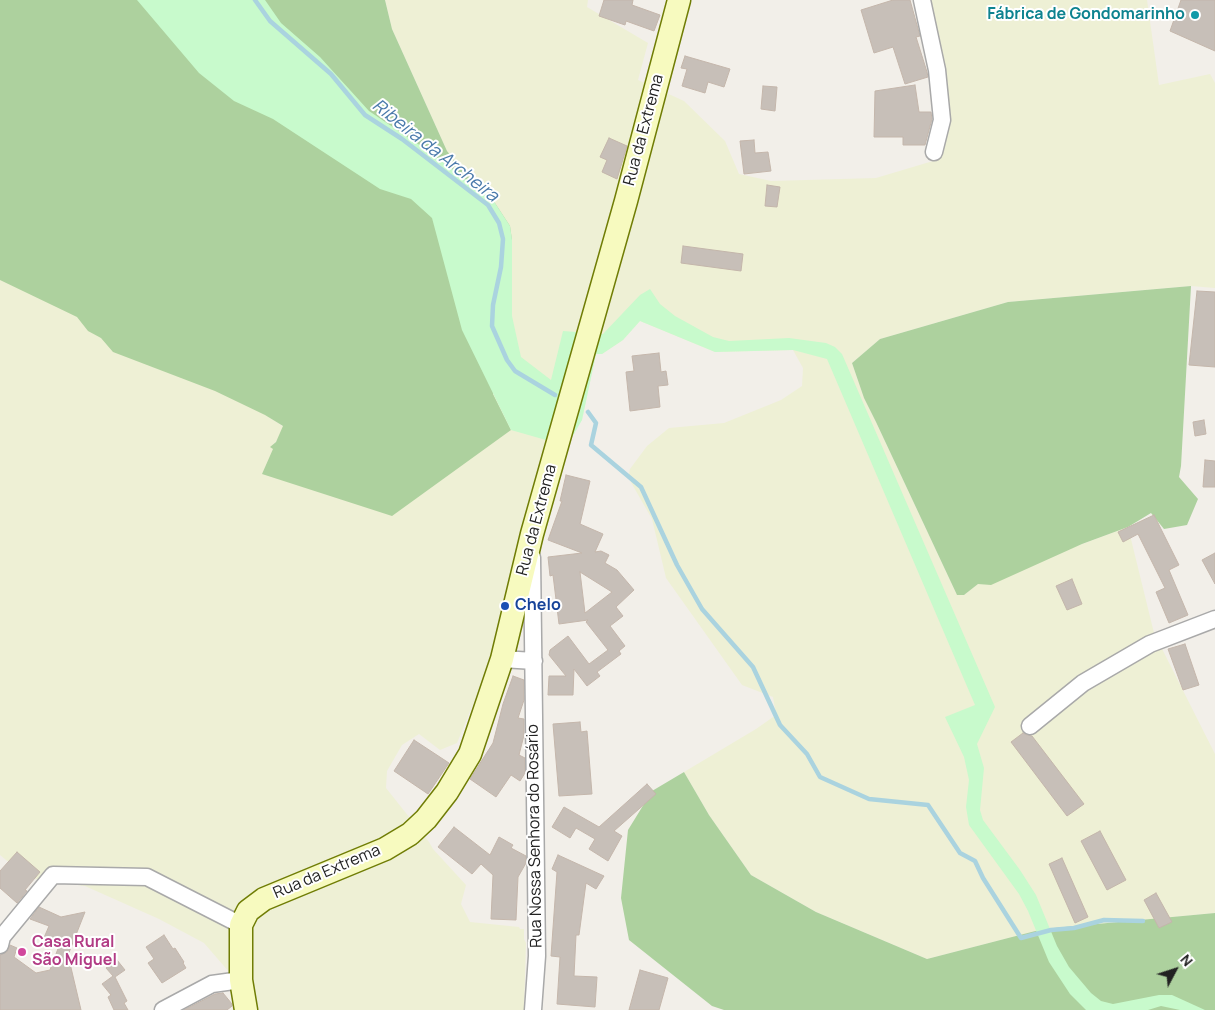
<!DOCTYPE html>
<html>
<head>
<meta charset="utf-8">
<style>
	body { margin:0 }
	#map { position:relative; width:1215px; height:1010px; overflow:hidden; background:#f2efe9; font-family:Manrope,sans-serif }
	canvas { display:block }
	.north { position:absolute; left:1150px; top:945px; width:50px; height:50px; -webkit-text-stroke:4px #fff; paint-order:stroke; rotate:50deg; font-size:14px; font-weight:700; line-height:20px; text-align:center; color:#222 }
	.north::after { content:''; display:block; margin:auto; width:18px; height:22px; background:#222; clip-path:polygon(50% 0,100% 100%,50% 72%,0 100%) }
</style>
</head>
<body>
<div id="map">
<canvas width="1215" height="1010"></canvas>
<div class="north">N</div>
</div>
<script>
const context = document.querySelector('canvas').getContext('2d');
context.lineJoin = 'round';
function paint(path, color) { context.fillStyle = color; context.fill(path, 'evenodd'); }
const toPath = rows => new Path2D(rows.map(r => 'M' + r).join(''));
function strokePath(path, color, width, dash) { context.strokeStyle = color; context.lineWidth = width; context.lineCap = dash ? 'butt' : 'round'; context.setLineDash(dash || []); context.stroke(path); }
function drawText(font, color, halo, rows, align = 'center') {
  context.font = font + ' Manrope,sans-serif'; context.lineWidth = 4; context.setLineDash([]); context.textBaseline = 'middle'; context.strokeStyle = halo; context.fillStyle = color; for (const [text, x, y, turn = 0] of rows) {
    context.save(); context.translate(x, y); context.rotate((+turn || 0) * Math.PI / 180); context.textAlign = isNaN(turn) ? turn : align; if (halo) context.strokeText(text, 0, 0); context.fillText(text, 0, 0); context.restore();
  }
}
paint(toPath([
	[385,0,588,0,587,7,648,43,638,80,684,101,725,141,739,174,771,181,876,178,933,161,942,134,928,0,1147,0,1159,85,1210,74,1215,83,1215,288,1191,286,1008,302,880,339,852,363,864,398,876,422,957,595,964,595,980,582,1128,527,1154,633,1215,754,1215,913,1043,929,927,959,816,912,751,875,709,815,684,772,756,729,776,715,773,697,742,685,666,578,652,519,628,477,630,469,647,446,669,428,724,423,781,400,802,386,803,368,793,350,715,352,640,321,623,340,602,354,596,354,582,420,548,444,483,680,457,743,440,750,419,734,402,745,387,771,386,788,429,842,433,849,466,885,461,904,470,922,519,927,520,929,524,929,524,939,526,943,524,1010,251,1010,249,995,204,943,159,919,85,886,28,878,0,855,0,267,249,404,287,429,271,447,312,469,512,316,512,240,493,200,477,187,447,151,392,29]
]), '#eef0d5');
paint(toPath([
	[0,0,385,0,392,29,447,151,477,187,493,200,510,226,512,240,512,319,493,394,511,430,392,516,262,474,273,449,270,447,276,442,283,426,265,415,215,391,113,352,101,338,88,331,77,317,0,280],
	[1191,286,1181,466,1179,477,1198,499,1187,525,1164,529,1151,513,1128,527,1082,544,991,585,978,584,964,595,957,595,876,422,864,398,852,363,880,339,1008,302],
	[684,772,709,815,751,875,816,912,927,959,1043,929,1215,913,1215,1010,724,1010,712,1006,629,940,621,898,628,830,652,791]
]), '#add19e');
paint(toPath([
	[137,0,265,0,281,23,320,57,369,111,427,150,493,200,510,226,512,240,512,316,521,357,551,380,563,331,603,334,640,295,650,289,660,304,675,316,713,337,729,341,789,338,826,343,835,347,842,354,995,707,977,744,984,768,980,810,983,820,1020,870,1036,895,1057,946,1069,967,1091,993,1101,1001,1113,1004,1159,995,1172,995,1205,1010,1180,1010,1161,1006,1148,1010,1086,1010,1070,994,1049,962,1028,911,1019,894,969,825,966,807,969,780,964,757,945,717,975,705,827,359,793,350,715,352,640,321,623,340,602,354,596,354,582,420,567,446,511,430,462,330,432,218,411,199,380,189,273,119,234,101,199,73]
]), '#c8facc');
strokePath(toPath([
	[255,0,270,21,331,74,365,115,402,139,488,205,499,223,503,239,501,267,493,305,492,326,507,360,515,371,555,395],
	[588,412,596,423,591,445,641,487,677,565,702,609,753,667,780,725,807,754,820,777,869,799,928,805,960,853,975,861,983,878,1021,938,1051,930,1074,928,1104,920,1143,921]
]), '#aad3df', 4.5);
const building = toPath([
	[604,0,633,0,632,5,660,15,654,31,626,21,625,25,599,16,604,0],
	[893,0,910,0,920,36,916,37,927,72,928,77,905,84,893,47,874,53,861,10,893,0],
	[1181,0,1215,0,1215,51,1170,31,1181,0],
	[685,56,730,69,724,87,708,82,705,93,682,86,687,69,681,68,685,56],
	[915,85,919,112,931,112,932,119,925,145,903,145,903,137,874,137,875,91,915,85],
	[763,86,777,87,775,111,761,109,763,86],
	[609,138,627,146,617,179,602,172,607,160,600,157,609,138],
	[754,140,755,153,768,152,771,171,744,174,740,141,754,140],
	[767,185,780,187,777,207,765,206,767,185],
	[683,246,743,254,741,271,681,263,683,246],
	[1197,291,1215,292,1215,367,1189,365,1197,291],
	[659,353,661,372,666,371,668,385,658,386,660,407,630,411,626,372,634,371,632,356,659,353],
	[1204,420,1206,434,1195,436,1193,422,1204,420],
	[1205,460,1215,461,1215,487,1203,487,1205,460],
	[566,475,590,481,580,524,603,534,595,552,601,551,609,555,605,563,617,570,634,590,616,607,623,616,610,626,625,646,619,651,621,654,597,672,600,676,587,686,574,669,573,695,548,695,549,676,566,676,549,655,550,650,568,636,589,664,608,650,586,622,588,620,559,624,553,575,550,576,548,557,582,553,548,540,562,501,560,501,566,475],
	[580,572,612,592,585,613,580,572],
	[1154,515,1179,565,1169,570,1188,615,1169,623,1156,592,1165,588,1138,534,1123,542,1118,532,1154,515],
	[1215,553,1215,584,1202,560,1215,553],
	[1072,579,1082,604,1067,610,1056,586,1072,579],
	[1185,644,1199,685,1183,690,1168,649,1185,644],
	[513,676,524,680,524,700,518,718,524,719,524,735,519,755,525,758,525,773,520,781,511,775,496,797,470,779,493,743,503,704,513,676],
	[580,722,581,732,587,731,592,794,559,796,553,724,580,722],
	[1023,733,1027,735,1032,736,1084,804,1067,816,1011,742,1023,733],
	[414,740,449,763,428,794,394,771,414,740],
	[647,784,656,794,614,831,622,836,608,861,589,849,595,839,576,828,570,838,552,827,564,807,599,827,647,784],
	[454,827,490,855,499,837,513,845,511,848,526,856,526,863,518,877,516,920,491,919,493,875,481,864,472,874,438,847,454,827],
	[1100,831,1126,880,1107,890,1081,841,1100,831],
	[17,852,40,872,25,890,27,891,17,903,0,888,0,871,17,852],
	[558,855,604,876,596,889,586,883,579,935,576,935,574,976,597,977,595,1007,557,1004,560,957,551,956,557,872,552,869,558,855],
	[1062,858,1088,917,1075,923,1049,864,1062,858],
	[1156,893,1172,922,1159,928,1144,900,1156,893],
	[39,907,61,917,85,912,68,955,81,1010,0,1010,0,955,7,952,10,945,17,948,14,957,36,973,50,970,59,946,43,940,49,926,30,919,39,907],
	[164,935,173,949,175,948,184,962,183,963,186,968,162,983,148,963,154,959,146,947,164,935],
	[117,960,125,970,115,977,127,1001,124,1003,128,1010,114,1010,108,997,111,995,102,984,113,976,106,968,117,960],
	[640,970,668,978,659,1010,629,1010,640,970],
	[223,993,232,1004,232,1006,227,1010,184,1010,215,994,223,993]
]);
paint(building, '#c7bfb8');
strokePath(building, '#c4b6ab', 1);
const street = toPath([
	[922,0,937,70,942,120,934,152],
	[532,557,537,956,533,1010],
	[502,659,534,661],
	[1030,726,1083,683,1150,644,1215,619],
	[0,945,2,937,53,875,147,877,241,925],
	[163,1010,212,984,241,980]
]);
const secondary = toPath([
	[246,1010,241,980,241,925,248,911,264,899,385,849,410,834,426,819,447,792,470,754,502,659,532,534,626,201,679,0]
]);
strokePath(street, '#a9a9a9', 19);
strokePath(secondary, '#707d05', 25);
strokePath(street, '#fff', 16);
strokePath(secondary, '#f7fabf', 22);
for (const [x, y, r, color] of [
	[1195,15,5,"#0f9aa8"],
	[505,606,5,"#1a4fb4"],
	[22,952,5,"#d1479c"]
]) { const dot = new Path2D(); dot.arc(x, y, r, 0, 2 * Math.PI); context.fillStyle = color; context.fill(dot); strokePath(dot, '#fff', 2); }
drawText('bold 16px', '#0d838f', '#fff', [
	["Fábrica de Gondomarinho",1185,15]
], 'right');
drawText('16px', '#222', '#fff', [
	["Rua da Extrema",644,130,-75],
	["Rua da Extrema",537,520,-75],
	["Rua Nossa Senhora do Rosário",535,836,-91],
	["Rua da Extrema",327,872,-23]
]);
drawText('bold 16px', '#164399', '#fff', [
	["Chelo",515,606]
], 'left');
drawText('bold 16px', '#b23c85', '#fff', [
	["Casa Rural",32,943],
	["São Miguel",32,961]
], 'left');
drawText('italic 18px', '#4a7aab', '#fff', [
	["Ribeira da Archeira",435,151,38]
]);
</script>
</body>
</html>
